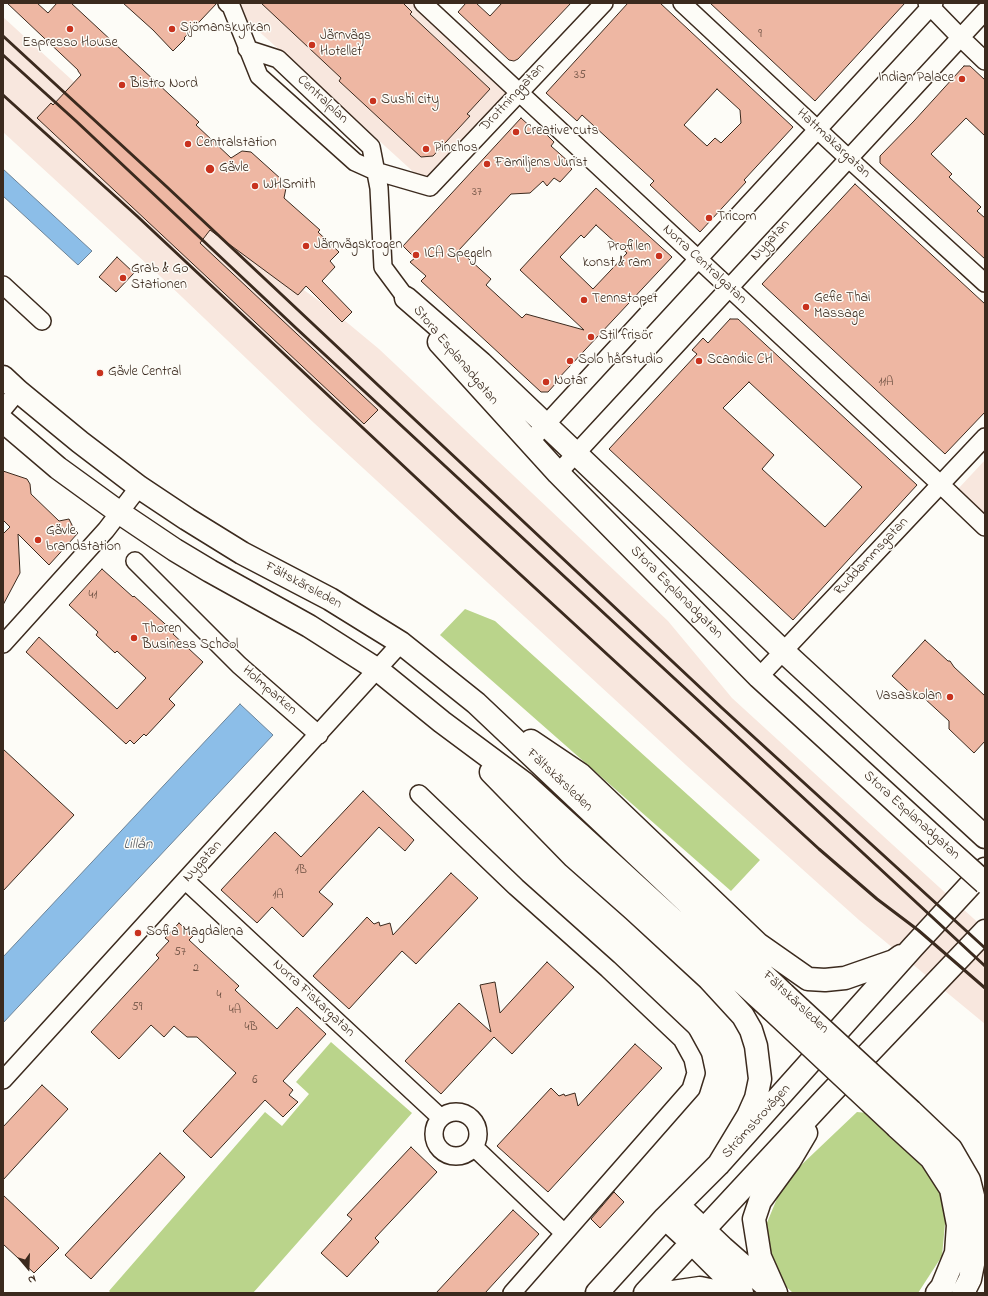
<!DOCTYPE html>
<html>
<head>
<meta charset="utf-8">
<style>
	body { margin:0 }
	#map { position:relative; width:988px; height:1296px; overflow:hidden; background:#fdfcf7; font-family:"Indie Flower",sans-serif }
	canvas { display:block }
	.frame { position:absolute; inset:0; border:4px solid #3b2a1e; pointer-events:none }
	.north { position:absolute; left:8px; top:1248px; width:40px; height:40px; -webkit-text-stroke:3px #fdfcf7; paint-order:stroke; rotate:161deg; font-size:11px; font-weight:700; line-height:16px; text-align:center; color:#3b2a1e }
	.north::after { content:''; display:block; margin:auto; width:14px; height:18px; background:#3b2a1e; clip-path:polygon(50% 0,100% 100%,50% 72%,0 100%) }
</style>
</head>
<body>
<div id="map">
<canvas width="988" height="1296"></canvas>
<div class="frame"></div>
<div class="north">N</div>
</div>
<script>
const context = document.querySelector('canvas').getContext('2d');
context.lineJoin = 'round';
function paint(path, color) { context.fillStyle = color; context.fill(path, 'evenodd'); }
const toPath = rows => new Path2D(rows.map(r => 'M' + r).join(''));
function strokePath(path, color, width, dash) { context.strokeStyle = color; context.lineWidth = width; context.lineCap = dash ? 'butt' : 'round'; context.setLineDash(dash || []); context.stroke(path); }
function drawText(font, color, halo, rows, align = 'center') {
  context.font = font + ' "Indie Flower",sans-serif'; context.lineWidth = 3; context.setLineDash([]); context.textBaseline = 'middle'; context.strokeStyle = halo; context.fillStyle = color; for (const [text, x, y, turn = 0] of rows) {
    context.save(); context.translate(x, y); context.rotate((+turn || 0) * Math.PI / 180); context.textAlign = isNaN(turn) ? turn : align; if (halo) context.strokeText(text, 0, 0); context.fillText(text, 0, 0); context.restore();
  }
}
paint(toPath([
	[233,3,423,3,519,92,430,187,231,6],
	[3,17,177,176,267,264,332,310,379,349,668,621,732,698,985,929,985,1024,859,920,686,765,314,423,161,277,3,132],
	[985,460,985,515,958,489]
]), '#f8e7de');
paint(toPath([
	[465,609,495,621,760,860,731,891,440,635],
	[331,1042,412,1113,253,1293,111,1293,109,1291,265,1112,282,1126,309,1094,296,1082],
	[857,1112,867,1113,931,1172,941,1188,946,1213,942,1256,918,1293,793,1293,781,1282,764,1230,778,1196,797,1169]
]), '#bad48b');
const water = toPath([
	[3,169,92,251,78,265,3,196,3,169],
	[240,704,273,735,3,1023,3,957,240,704]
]);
paint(water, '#8cbee8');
strokePath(water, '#6c8397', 1);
const building = toPath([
	[7,3,37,3,48,13,57,3,71,3,199,122,196,125,231,158,242,151,251,152,281,179,284,183,286,188,284,198,320,230,318,232,339,252,330,261,335,267,322,281,352,312,342,322,306,286,298,295,210,230,200,243,378,410,364,424,37,118,51,103,53,105,81,75,78,71,78,70,7,3],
	[123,3,217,3,184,38,185,39,173,51,153,30,123,3],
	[261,3,403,3,412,12,410,14,490,89,467,114,470,116,433,156,421,157,339,81,341,78,261,3],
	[466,3,476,3,490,16,502,3,571,3,518,59,514,61,509,60,458,12,466,3],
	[628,3,660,3,793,127,744,180,746,182,700,232,650,185,654,181,582,115,577,121,546,93,628,3],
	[717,89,740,110,741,123,721,143,715,138,707,146,684,125,717,89],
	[710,3,905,3,815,101,710,3],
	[964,66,970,66,985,80,985,136,966,118,931,154,952,174,949,177,981,207,977,211,985,218,985,259,880,163,880,156,914,121,964,66],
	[521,118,534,130,538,126,554,142,551,146,569,162,567,164,572,169,560,182,554,178,547,186,543,181,530,193,511,194,459,250,491,279,486,285,522,318,526,314,584,330,520,270,596,188,672,257,556,381,557,382,548,392,541,392,421,281,426,276,410,262,415,258,403,246,521,118],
	[596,225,627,253,593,289,560,257,581,235,584,238,596,225],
	[855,184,985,304,985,412,945,454,762,284,855,184],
	[117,257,134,273,116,292,99,277,117,257],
	[730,319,738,319,917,485,793,620,609,449,697,354,692,350,703,338,708,343,730,319],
	[749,382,862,487,825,527,762,469,774,455,723,408,749,382],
	[3,471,27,479,30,484,31,494,59,521,69,519,74,529,78,533,49,565,18,534,20,573,3,605,3,534,10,527,3,520,3,471],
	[102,569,133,597,134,596,174,632,173,634,203,662,169,699,175,705,146,736,144,734,134,744,130,740,126,744,26,652,39,637,117,709,146,678,117,651,115,653,96,635,98,632,69,605,102,569],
	[925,640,948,661,950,661,954,667,985,696,985,741,974,753,949,729,949,721,924,698,917,699,892,676,925,640],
	[3,749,74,815,3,891,3,749],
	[363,791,414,840,405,851,379,827,319,892,333,904,303,937,272,907,257,923,221,890,275,832,301,857,363,791],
	[451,873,478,898,416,964,402,951,349,1009,313,976,367,917,374,924,379,922,380,926,390,923,393,935,451,873],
	[179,923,193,936,189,940,239,986,235,990,277,1029,297,1007,326,1034,283,1081,293,1090,289,1095,298,1102,283,1117,265,1100,211,1158,183,1131,236,1073,197,1037,187,1037,174,1026,164,1037,151,1025,119,1059,91,1032,159,958,156,955,169,941,165,938,179,923],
	[547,962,574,987,512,1054,494,1037,441,1094,405,1061,459,1003,491,1032,480,985,495,982,500,1013,547,962],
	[635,1044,662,1068,548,1192,497,1146,551,1088,559,1096,564,1094,565,1096,575,1093,578,1106,635,1044],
	[42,1085,68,1109,3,1180,3,1127,42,1085],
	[411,1147,437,1172,375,1238,379,1242,347,1277,321,1253,352,1219,347,1215,411,1147],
	[160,1153,185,1177,91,1279,65,1255,160,1153],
	[614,1192,624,1202,600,1228,591,1219,614,1192],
	[3,1195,59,1248,34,1273,3,1244,3,1195],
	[513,1210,539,1234,485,1293,436,1293,513,1210]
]);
paint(building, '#eeb7a3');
strokePath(building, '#3b2a1e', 1);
const street = toPath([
	[227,3,231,6,259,76,355,162,375,171,430,187,604,3],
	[423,3,940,484,985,527],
	[682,3,848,158,985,283],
	[927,3,960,37,985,61],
	[247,49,278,59,371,147,379,188,383,267,406,298],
	[3,285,42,321],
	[3,409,18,391],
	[537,434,934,3],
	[558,473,985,11],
	[135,561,239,665,319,735],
	[3,644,106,530,139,487],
	[759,677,985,437],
	[419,794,516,887,608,969,682,1039,693,1059,696,1073,691,1089,512,1293],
	[186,881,441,1118],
	[3,1080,401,643],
	'434 1134a22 22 0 1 1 44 0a22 22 0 1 1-44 0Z',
	[474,1147,564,1233]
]);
const secondary = toPath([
	[406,298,481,363,783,651,985,837],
	[439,342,558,473,759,677,934,837],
	[3,377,18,391,80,442,139,487,187,519,242,553,330,599,401,643,476,703,784,994],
	[3,421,58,468,120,513,175,550,210,571,309,626,378,670,442,722,524,783,771,1009],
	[531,741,580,774,758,944,808,979,825,980,845,978,894,961,901,956],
	[491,772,574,857,634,910,709,979,743,1016,751,1030,756,1046,760,1079,756,1098,748,1116,719,1164],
	[911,1111,951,1149,969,1180,979,1220,975,1254,970,1279,963,1293],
	[897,1127,931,1158,951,1189,958,1225,956,1253,942,1287,937,1293],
	[678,1205,723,1248,772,1291],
	[665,1218,692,1243,742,1293],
	[597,1293,665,1218,719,1164,913,947,985,869],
	[645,1293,826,1098,985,931],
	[666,1293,700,1288,724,1293],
	[776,1293,760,1257,754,1219,760,1201,790,1160,806,1133]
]);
strokePath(street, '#3b2a1e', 20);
strokePath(secondary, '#3b2a1e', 25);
strokePath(street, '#fdfcf7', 17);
strokePath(secondary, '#fdfcf7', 22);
strokePath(toPath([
	[3,36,167,187,722,708,985,948],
	[3,55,76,121,297,329,985,966],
	[3,95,137,216,460,519,819,849,877,899,918,930,985,988]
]), '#3b2a1e', 3);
const secondaryBridge = toPath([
	[934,837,985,883],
	[784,994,911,1111],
	[771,1009,897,1127]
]);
strokePath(secondaryBridge, '#3b2a1e', 25, []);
strokePath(secondaryBridge, '#fdfcf7', 22);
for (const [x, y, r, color] of [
	[70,29,4,"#c8321e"],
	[172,29,4,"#c8321e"],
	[312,45,4,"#c8321e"],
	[962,79,4,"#c8321e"],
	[122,85,4,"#c8321e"],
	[373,101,4,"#c8321e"],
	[516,132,4,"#c8321e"],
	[188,144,4,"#c8321e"],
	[426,149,4,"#c8321e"],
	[487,164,4,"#c8321e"],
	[210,169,5,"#c8321e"],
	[255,186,4,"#c8321e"],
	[709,218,4,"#c8321e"],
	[306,246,4,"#c8321e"],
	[416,255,4,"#c8321e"],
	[659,256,4,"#c8321e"],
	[123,278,4,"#c8321e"],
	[584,300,4,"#c8321e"],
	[806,307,4,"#c8321e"],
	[591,337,4,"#c8321e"],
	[570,361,4,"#c8321e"],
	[699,361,4,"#c8321e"],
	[100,373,4,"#c8321e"],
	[546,382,4,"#c8321e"],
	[38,540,4,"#c8321e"],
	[134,638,4,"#c8321e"],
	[950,697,4,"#c8321e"],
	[138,933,4,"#c8321e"]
]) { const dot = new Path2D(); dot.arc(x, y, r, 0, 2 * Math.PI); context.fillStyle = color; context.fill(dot); strokePath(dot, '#fdfcf7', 1.5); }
drawText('12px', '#684d3f', null, [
	["9",760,35],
	["35",580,76],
	["37",477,193],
	["11A",886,383],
	["41",93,596],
	["1B",301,871],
	["1A",278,896],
	["57",180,953],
	["2",196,969],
	["4",219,996],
	["59",137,1008],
	["4A",235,1011],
	["4B",251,1028],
	["6",255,1081]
]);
drawText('14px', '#3b2a1e', '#fdfcf7', [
	["Sjömanskyrkan",180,29],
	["Järnvägs",320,37],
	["Hotellet",320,53],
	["Espresso House",70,44,"center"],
	["Indian Palace",954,79,"right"],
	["Bistro Nord",130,85],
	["Sushi city",381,101],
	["Creative cuts",524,132],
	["Centralstation",196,144],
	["Pinchos",434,149],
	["Familjens Jurist",495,164],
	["Gävle",219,169],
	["WHSmith",263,186],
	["Tricom",717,218],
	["Järnvägskrogen",314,246],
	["Profilen",651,248,"right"],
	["konst & ram",651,264,"right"],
	["ICA Spegeln",424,255],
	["Grab & Go",131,270],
	["Stationen",131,286],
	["Gefle Thai",814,299],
	["Massage",814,315],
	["Tennstopet",592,300],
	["Stil frisör",599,337],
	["Solo hårstudio",578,361],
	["Scandic CH",707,361],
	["Gävle Central",108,373],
	["Notar",554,382],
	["Gävle",46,532],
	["brandstation",46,548],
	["Thoren",142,630],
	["Business School",142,646],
	["Vasaskolan",942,697,"right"],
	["Sofia Magdalena",146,933]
], 'left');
drawText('14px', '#3b2a1e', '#fdfcf7', [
	["Drottninggatan",513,98,-47],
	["Centralplan",322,100,43],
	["Hattmakargatan",833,144,43],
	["Nygatan",771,241,-47],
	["Norra Centralgatan",704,265,43],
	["Stora Esplanadgatan",455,356,50],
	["Ruddammsgatan",872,557,-47],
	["Fältskärsleden",303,586,28],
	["Stora Esplanadgatan",676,593,45],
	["Holmparken",269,691,41],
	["Fältskärsleden",559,781,43],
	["Stora Esplanadgatan",911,816,42],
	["Nygatan",203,862,-48],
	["Norra Fiskargatan",313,999,43],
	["Fältskärsleden",795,1003,43],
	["Strömsbrovägen",757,1122,-48]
]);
drawText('italic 15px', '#53565b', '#fdfcf7', [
	["Lillån",138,846]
]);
</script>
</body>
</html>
